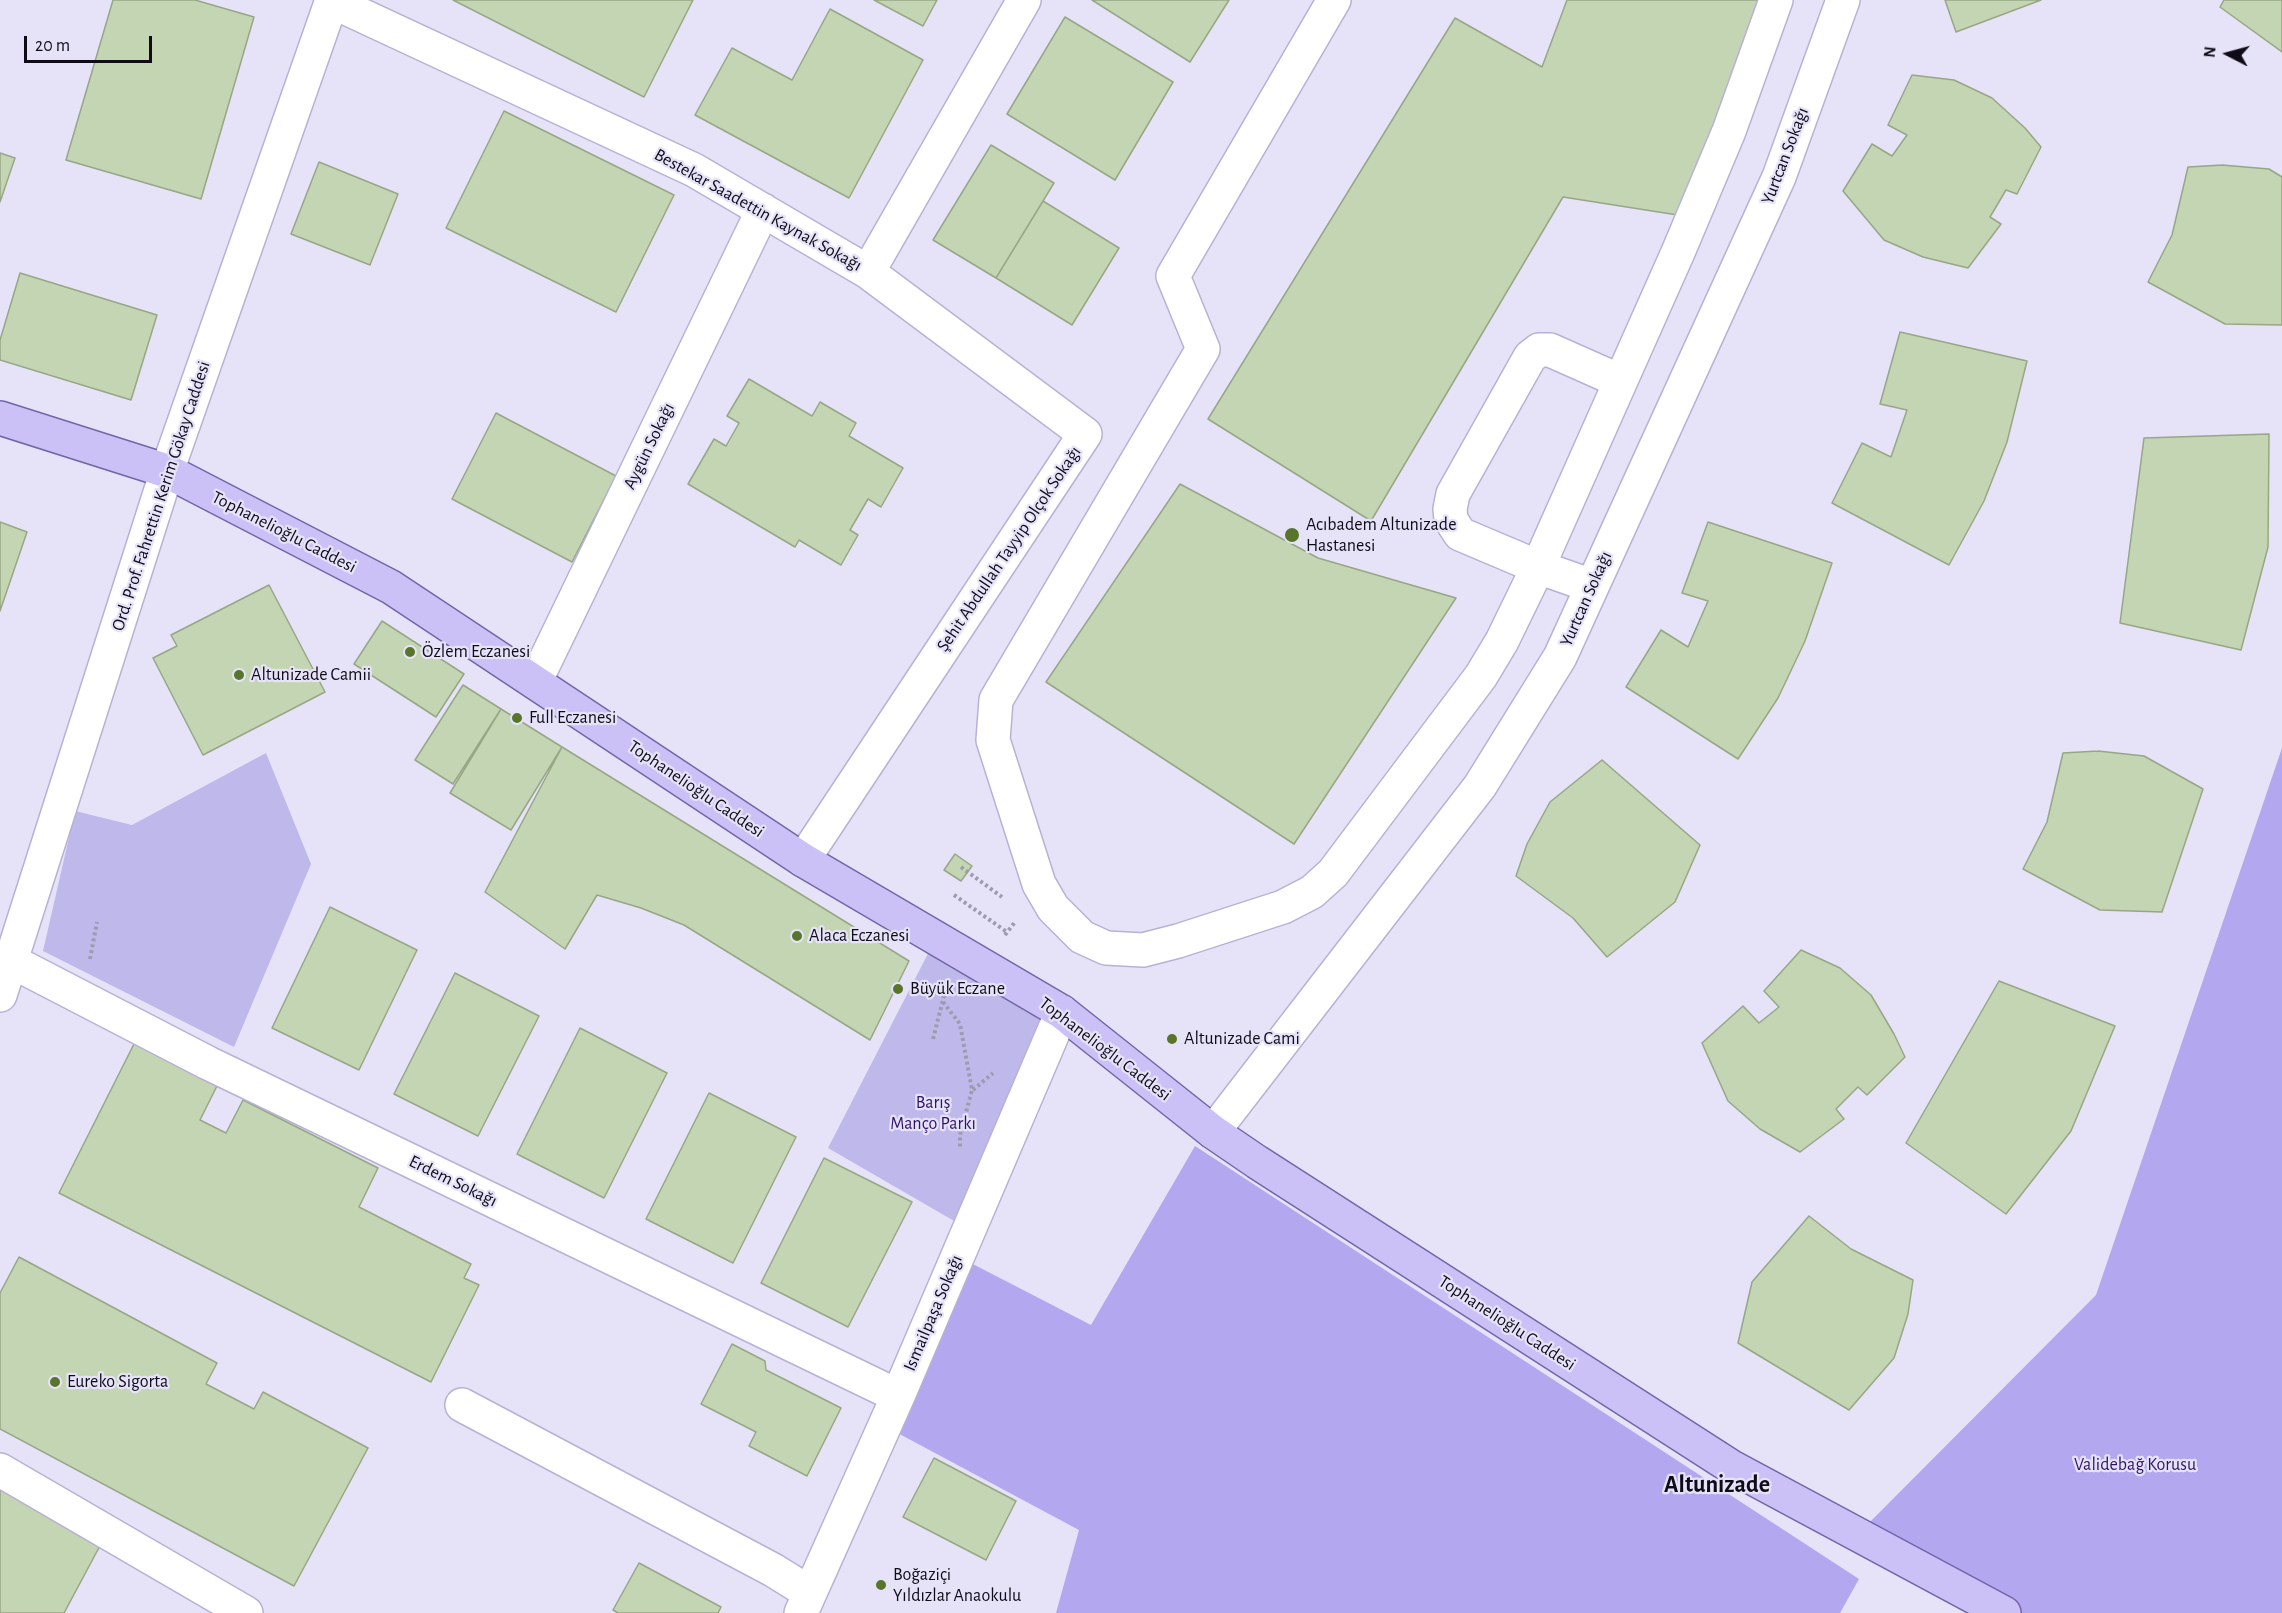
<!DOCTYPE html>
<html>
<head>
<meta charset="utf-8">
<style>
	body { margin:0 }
	#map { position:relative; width:2282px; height:1613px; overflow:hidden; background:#e6e3f9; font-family:"Alegreya Sans",sans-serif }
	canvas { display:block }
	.north { position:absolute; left:2198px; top:24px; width:60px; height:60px; -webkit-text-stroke:4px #e6e3f9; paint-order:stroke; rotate:276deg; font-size:16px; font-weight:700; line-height:24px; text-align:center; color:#0f0c18 }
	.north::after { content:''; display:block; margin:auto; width:21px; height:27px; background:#0f0c18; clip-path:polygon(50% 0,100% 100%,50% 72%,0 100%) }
	.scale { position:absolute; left:24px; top:36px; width:128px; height:27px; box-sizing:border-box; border:3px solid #0f0c18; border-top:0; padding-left:8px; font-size:18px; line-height:21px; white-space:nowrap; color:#0f0c18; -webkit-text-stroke:4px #e6e3f9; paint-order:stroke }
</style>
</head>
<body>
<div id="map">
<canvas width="2282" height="1613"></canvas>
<div class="north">N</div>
<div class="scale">20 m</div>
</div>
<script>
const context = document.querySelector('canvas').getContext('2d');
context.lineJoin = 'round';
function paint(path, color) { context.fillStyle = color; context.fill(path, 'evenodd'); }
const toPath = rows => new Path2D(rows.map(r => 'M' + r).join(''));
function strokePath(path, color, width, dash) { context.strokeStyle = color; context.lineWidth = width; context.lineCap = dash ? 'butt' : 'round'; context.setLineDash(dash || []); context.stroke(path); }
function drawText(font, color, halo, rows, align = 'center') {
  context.font = font + ' "Alegreya Sans",sans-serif'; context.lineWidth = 4.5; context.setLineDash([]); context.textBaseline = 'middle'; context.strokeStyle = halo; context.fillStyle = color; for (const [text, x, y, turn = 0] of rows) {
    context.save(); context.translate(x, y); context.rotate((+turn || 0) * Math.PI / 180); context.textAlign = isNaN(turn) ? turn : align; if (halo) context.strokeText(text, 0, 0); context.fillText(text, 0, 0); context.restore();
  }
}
paint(toPath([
	[266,753,311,864,234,1047,43,951,75,811,132,825],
	[936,938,1062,1012,968,1229,828,1148]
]), '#bfb8eb');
paint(toPath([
	[2282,748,2282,1613,2004,1613,1858,1534,2096,1295],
	[1195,1146,1859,1579,1840,1613,1056,1613,1079,1530,892,1430,965,1260,1091,1325]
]), '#b3a7f0');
const building = toPath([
	[113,0,195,0,254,17,201,199,66,160,113,0],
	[453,0,693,0,644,97,453,0],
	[874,0,937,0,923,26,874,0],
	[1092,0,1229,0,1190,62,1092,0],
	[1567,0,1764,0,1684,216,1563,197,1371,521,1208,419,1455,18,1542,67,1567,0],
	[1945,0,2041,0,1956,32,1945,0],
	[2224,0,2282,0,2282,52,2220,7,2224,0],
	[830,9,923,60,849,198,695,115,732,48,792,80,830,9],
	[1065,17,1173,82,1115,180,1007,114,1065,17],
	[1912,75,1954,80,1992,98,2025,128,2041,147,2017,194,2006,190,1990,217,2001,224,1968,268,1923,257,1884,240,1843,191,1872,144,1892,156,1907,135,1888,125,1912,75],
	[504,111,674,195,616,312,446,228,504,111],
	[991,145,1054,183,996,278,933,240,991,145],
	[0,153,15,158,0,202,0,153],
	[319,162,398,194,370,265,291,234,319,162],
	[2222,165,2269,169,2282,177,2282,325,2225,324,2148,282,2172,235,2188,167,2222,165],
	[1043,201,1119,248,1072,325,996,278,1043,201],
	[20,273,157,315,131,400,0,360,0,340,20,273],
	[1900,332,2027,361,2007,442,1984,501,1949,565,1832,503,1862,443,1891,457,1907,410,1880,404,1900,332],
	[749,379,812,416,820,402,856,423,849,436,903,468,881,507,868,499,850,530,858,535,841,565,799,540,795,547,688,484,714,439,726,446,739,423,727,416,749,379],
	[496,413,616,476,572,562,452,499,496,413],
	[2269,434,2268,547,2241,650,2120,623,2144,438,2269,434],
	[1180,484,1318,558,1456,598,1294,844,1046,682,1180,484],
	[0,522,27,532,0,611,0,522],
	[1708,522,1832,563,1805,641,1778,698,1738,759,1626,687,1661,630,1688,647,1708,601,1682,593,1708,522],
	[269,585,325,692,203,755,153,658,177,646,171,635,269,585],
	[382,621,464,674,436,717,354,664,382,621],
	[463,685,501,709,453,784,415,760,463,685],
	[501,709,562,747,511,830,450,793,501,709],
	[562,747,909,961,870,1040,684,925,641,908,597,895,565,949,485,892,562,747],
	[2098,751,2144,756,2203,789,2162,912,2100,910,2023,869,2047,822,2063,753,2098,751],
	[1602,760,1700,845,1675,902,1607,957,1573,918,1516,876,1527,844,1550,802,1602,760],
	[955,854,972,866,961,881,944,870,955,854],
	[330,907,417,950,359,1070,272,1028,330,907],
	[1801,950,1840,968,1871,995,1894,1034,1905,1057,1867,1095,1858,1087,1836,1109,1844,1119,1800,1152,1760,1129,1728,1101,1702,1043,1743,1006,1759,1023,1779,1007,1764,991,1801,950],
	[455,973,539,1016,478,1136,394,1094,455,973],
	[1999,981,2115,1026,2071,1131,2006,1214,1906,1143,1999,981],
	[580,1028,667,1073,604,1198,517,1154,580,1028],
	[136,1040,219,1082,200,1120,226,1133,243,1100,378,1168,359,1207,471,1264,464,1278,479,1285,431,1382,59,1193,136,1040],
	[709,1093,796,1137,733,1263,646,1219,709,1093],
	[824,1158,912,1202,848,1327,761,1283,824,1158],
	[1809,1216,1851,1249,1913,1280,1908,1314,1894,1358,1849,1410,1738,1343,1752,1282,1809,1216],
	[19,1257,217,1363,206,1384,254,1409,263,1392,368,1448,294,1586,0,1429,0,1293,19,1257],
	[732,1344,765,1361,766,1370,841,1408,807,1476,749,1446,756,1432,701,1404,732,1344],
	[934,1458,1016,1501,986,1560,903,1517,934,1458],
	[0,1489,102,1542,64,1613,0,1613,0,1489],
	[639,1563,721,1607,718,1613,618,1613,613,1610,639,1563]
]);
paint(building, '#c4d5b3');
strokePath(building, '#97a786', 1.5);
const minor = toPath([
	[1334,0,1173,276,1203,349,996,700,993,740,1039,884,1053,908,1082,937,1106,948,1143,950,1178,941,1283,907,1312,892,1333,873,1481,676,1502,641,1538,567,1679,250,1729,131,1776,0],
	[331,1,694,170,868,272,1085,434,803,860],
	[868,272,1024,0],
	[1592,586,1538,567,1460,534,1451,520,1450,509,1453,494,1530,357,1539,350,1550,350,1620,381],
	[535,682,763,210],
	[11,961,208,1063,898,1396],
	[0,995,167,471,332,0],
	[1213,1132,1480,786,1560,657,1779,177,1843,0],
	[462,1405,773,1570,810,1593],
	[0,1470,246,1613],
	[801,1613,898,1396,1062,1012]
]);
const major = toPath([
	[0,418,167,471,391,587,803,860,1062,1012,1213,1132,1257,1162,1730,1466,2004,1613]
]);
strokePath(minor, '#b7b2d5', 36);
strokePath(major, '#7266a6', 36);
strokePath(toPath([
	[961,867,1002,897],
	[954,895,1007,932],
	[1005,935,1015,922],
	[90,959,97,922],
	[943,1002,960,1024,972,1090,960,1135,960,1149],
	[933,1039,946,988],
	[973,1090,993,1073]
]), '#9e9bae', 4, [3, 3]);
strokePath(minor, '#fff', 33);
strokePath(major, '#cbc1f7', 33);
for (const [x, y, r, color] of [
	[1292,535,8,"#58762b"],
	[410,652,6,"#58762b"],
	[239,675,6,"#58762b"],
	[517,718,6,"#58762b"],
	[797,936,6,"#58762b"],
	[898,989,6,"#58762b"],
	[1172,1039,6,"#58762b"],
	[55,1382,6,"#58762b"],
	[881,1585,6,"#58762b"]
]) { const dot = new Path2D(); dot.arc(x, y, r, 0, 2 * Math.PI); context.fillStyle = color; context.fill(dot); strokePath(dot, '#e6e3f9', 2); }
drawText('18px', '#0f0c18', '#e6e3f9', [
	["Yurtcan Sokağı",1785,156,-69],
	["Bestekar Saadettin Kaynak Sokağı",758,210,29],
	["Aygün Sokağı",649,446,-64],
	["Ord. Prof. Fahrettin Kerim Gökay Caddesi",161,496,-72],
	["Tophanelioğlu Caddesi",284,532,27],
	["Şehit Abdullah Tayyip Olçok Sokağı",1009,549,-56],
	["Yurtcan Sokağı",1586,599,-66],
	["Tophanelioğlu Caddesi",696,789,34],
	["Tophanelioğlu Caddesi",1105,1049,37],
	["Erdem Sokağı",453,1181,26],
	["Ismailpaşa Sokağı",933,1313,-67],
	["Tophanelioğlu Caddesi",1507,1323,33]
]);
drawText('18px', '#0f0c18', '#e6e3f9', [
	["Acıbadem Altunizade",1306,525],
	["Hastanesi",1306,546],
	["Özlem Eczanesi",422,652],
	["Altunizade Camii",251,675],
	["Full Eczanesi",529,718],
	["Alaca Eczanesi",809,936],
	["Büyük Eczane",910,989],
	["Altunizade Cami",1184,1039],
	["Eureko Sigorta",67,1382],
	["Boğaziçi",893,1575],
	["Yıldızlar Anaokulu",893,1596]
], 'left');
drawText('18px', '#311468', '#e6e3f9', [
	["Barış",933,1103],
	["Manço Parkı",933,1124],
	["Validebağ Korusu",2135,1465]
]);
drawText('bold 24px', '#0f0c18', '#e6e3f9', [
	["Altunizade",1717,1485]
]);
</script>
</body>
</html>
